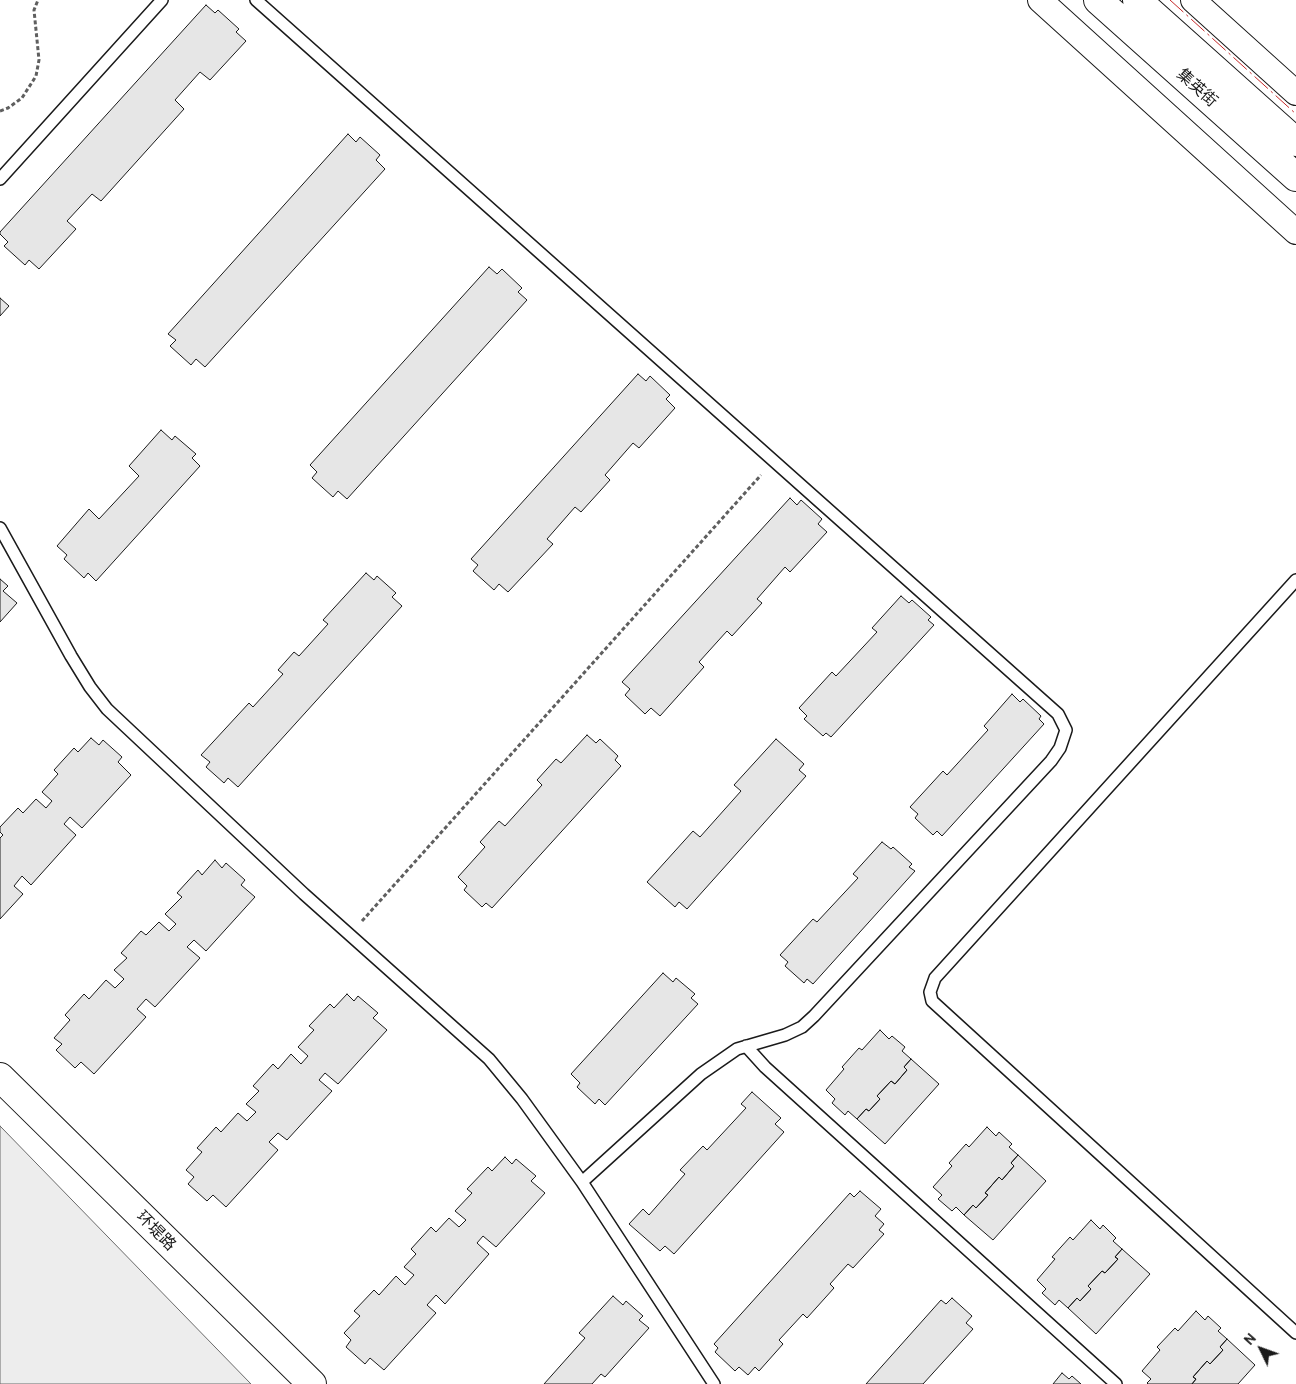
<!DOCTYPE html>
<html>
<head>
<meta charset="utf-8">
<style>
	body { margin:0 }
	#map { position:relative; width:1296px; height:1384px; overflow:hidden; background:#fff; font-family:Cabin,sans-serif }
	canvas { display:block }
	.north { position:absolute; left:1236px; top:1324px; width:50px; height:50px; -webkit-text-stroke:4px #fff; paint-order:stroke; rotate:312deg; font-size:14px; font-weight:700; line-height:20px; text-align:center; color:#1a1a1a }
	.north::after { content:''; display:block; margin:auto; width:18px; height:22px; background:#1a1a1a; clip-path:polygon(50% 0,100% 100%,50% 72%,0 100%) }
</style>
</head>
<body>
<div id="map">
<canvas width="1296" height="1384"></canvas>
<div class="north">N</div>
</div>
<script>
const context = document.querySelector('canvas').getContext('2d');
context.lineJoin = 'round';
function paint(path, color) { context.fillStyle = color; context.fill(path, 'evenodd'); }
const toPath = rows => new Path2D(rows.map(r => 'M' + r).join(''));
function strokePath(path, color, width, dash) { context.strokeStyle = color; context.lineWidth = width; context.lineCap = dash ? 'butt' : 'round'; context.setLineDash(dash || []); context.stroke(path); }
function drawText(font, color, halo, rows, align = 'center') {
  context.font = font + ' Cabin,"Noto Sans SC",sans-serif'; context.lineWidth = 4; context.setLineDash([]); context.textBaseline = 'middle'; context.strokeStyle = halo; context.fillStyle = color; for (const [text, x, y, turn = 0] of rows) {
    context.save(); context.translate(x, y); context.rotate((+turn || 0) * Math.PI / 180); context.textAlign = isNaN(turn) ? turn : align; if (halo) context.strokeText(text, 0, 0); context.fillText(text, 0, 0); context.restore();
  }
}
const built = toPath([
	[0,1126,251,1384,0,1384,0,1126]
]);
paint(built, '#ededed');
strokePath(built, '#6a6a6a', 1);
const building = toPath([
	[206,5,215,13,218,10,239,29,236,32,246,41,210,80,200,72,175,100,184,109,101,201,92,194,67,221,76,229,39,269,29,260,25,265,4,246,8,242,0,234,0,232,206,5],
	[348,134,356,142,360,137,380,155,376,160,385,169,205,367,196,359,191,365,170,346,176,340,168,334,348,134],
	[489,267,497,274,502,269,522,288,518,292,527,300,347,499,338,491,333,497,312,478,317,472,310,465,489,267],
	[0,298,9,306,0,316,0,298],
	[638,374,646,381,650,376,670,395,666,399,675,408,639,448,633,443,605,475,610,480,581,512,575,507,547,539,553,544,508,592,499,584,494,590,473,571,478,565,471,559,638,374],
	[161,430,172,440,175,436,196,454,192,458,200,466,96,581,88,573,84,578,64,559,67,555,57,546,89,509,99,519,139,476,129,466,161,430],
	[790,498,797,505,801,500,822,519,818,524,827,532,790,572,785,567,757,599,762,603,732,636,727,631,699,662,704,667,660,716,651,708,645,714,625,695,630,689,622,682,790,498],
	[366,573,374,580,377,576,396,593,392,597,402,606,238,787,228,778,224,783,206,767,210,762,201,755,249,703,253,707,283,674,278,670,294,652,299,656,328,624,323,620,366,573],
	[0,579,8,586,3,591,17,603,0,622,0,579],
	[901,596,909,603,912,600,931,617,928,620,934,625,831,737,826,733,823,736,804,719,807,716,799,708,832,672,836,676,877,632,872,628,901,596],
	[1012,694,1020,702,1023,699,1041,716,1039,719,1044,724,942,836,937,831,933,835,915,818,918,814,910,807,943,771,947,775,988,730,984,726,1012,694],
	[587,735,596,743,600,739,618,756,615,760,621,766,492,908,486,903,482,907,464,890,467,886,458,877,485,847,480,842,499,821,505,826,542,785,537,780,556,759,561,763,587,735],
	[91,738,99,745,103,740,122,757,118,762,131,775,82,828,70,817,64,824,76,835,31,885,22,876,14,886,23,894,0,919,0,838,3,835,0,832,0,827,18,808,23,813,36,799,46,808,52,801,42,792,58,774,54,770,74,748,78,752,91,738],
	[776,739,804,764,799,770,806,776,687,909,679,902,675,907,647,882,693,831,700,837,741,791,734,785,776,739],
	[882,842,891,849,893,847,912,864,909,867,915,871,813,984,807,979,804,983,785,966,788,962,780,955,813,919,817,922,858,878,853,874,882,842],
	[215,860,222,868,226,863,245,880,241,885,255,897,206,951,194,940,187,947,200,958,155,1007,146,999,137,1009,146,1017,94,1074,81,1062,75,1068,56,1050,62,1044,54,1038,70,1020,65,1015,84,994,89,999,106,980,115,988,124,979,114,970,127,958,121,953,141,931,146,935,159,922,169,931,176,924,165,914,182,897,177,893,198,870,202,875,215,860],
	[663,973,673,982,676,978,695,994,691,998,698,1004,605,1105,599,1099,595,1104,577,1087,580,1083,571,1074,663,973],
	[347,994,354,1001,358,996,378,1013,373,1018,387,1030,338,1084,325,1073,319,1080,332,1091,287,1140,278,1133,269,1142,278,1150,226,1207,213,1195,207,1201,188,1184,194,1177,186,1170,202,1152,197,1148,216,1127,221,1132,238,1113,247,1121,256,1112,246,1104,259,1091,253,1086,273,1064,278,1069,291,1054,301,1064,308,1056,298,1047,314,1030,309,1026,330,1004,334,1008,347,994],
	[880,1030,889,1039,892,1036,905,1047,902,1051,911,1059,904,1067,907,1070,895,1084,891,1081,877,1096,880,1099,869,1111,866,1109,857,1119,848,1111,845,1115,832,1103,835,1099,826,1090,844,1069,842,1067,859,1048,862,1050,880,1030],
	[911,1059,939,1084,885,1144,857,1119,866,1109,869,1111,880,1099,877,1096,891,1081,895,1084,907,1070,904,1067,911,1059],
	[752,1092,781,1118,775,1124,784,1132,674,1254,665,1246,660,1251,629,1224,643,1209,649,1215,685,1174,680,1170,703,1146,707,1150,746,1108,741,1104,752,1092],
	[987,1127,996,1136,999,1132,1012,1144,1009,1147,1018,1155,1011,1163,1014,1166,1002,1180,999,1177,985,1193,988,1195,976,1208,973,1205,964,1215,956,1207,952,1211,938,1199,942,1195,933,1187,952,1166,949,1163,966,1144,969,1147,987,1127],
	[1018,1155,1046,1181,993,1240,964,1215,973,1205,976,1208,988,1195,985,1193,999,1177,1002,1180,1014,1166,1011,1163,1018,1155],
	[505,1157,512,1164,516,1159,536,1176,531,1181,545,1193,496,1247,483,1236,477,1243,489,1254,445,1304,436,1295,427,1305,436,1313,384,1370,370,1358,365,1364,346,1347,351,1340,344,1333,360,1316,354,1311,374,1290,379,1295,396,1276,405,1285,414,1275,404,1267,416,1254,411,1249,431,1227,436,1232,449,1218,459,1227,466,1220,455,1211,472,1193,467,1189,488,1167,492,1171,505,1157],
	[860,1191,881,1209,875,1216,884,1224,879,1230,884,1234,853,1268,848,1264,830,1284,834,1288,807,1318,803,1314,779,1340,783,1344,759,1371,755,1367,748,1375,739,1367,735,1371,715,1352,718,1348,714,1344,850,1193,854,1197,860,1191],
	[1091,1220,1100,1229,1103,1225,1116,1238,1113,1241,1122,1249,1115,1257,1118,1259,1105,1273,1102,1271,1088,1286,1091,1289,1080,1301,1077,1298,1068,1308,1059,1300,1055,1305,1042,1293,1046,1289,1037,1280,1055,1259,1052,1257,1070,1237,1073,1240,1091,1220],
	[1122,1249,1150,1274,1096,1334,1068,1308,1077,1298,1080,1301,1091,1289,1088,1286,1102,1271,1105,1273,1118,1259,1115,1257,1122,1249],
	[613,1296,623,1305,626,1301,643,1316,639,1320,649,1328,605,1377,601,1374,592,1384,544,1384,585,1338,579,1333,613,1296],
	[952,1298,972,1316,966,1323,973,1329,923,1384,866,1384,941,1300,946,1304,952,1298],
	[1196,1311,1205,1320,1208,1316,1221,1328,1218,1331,1227,1339,1220,1347,1223,1350,1210,1364,1207,1361,1193,1377,1196,1379,1192,1384,1148,1384,1147,1383,1151,1379,1142,1371,1160,1350,1157,1347,1175,1328,1178,1331,1196,1311],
	[1227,1339,1255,1365,1238,1384,1192,1384,1196,1379,1193,1377,1207,1361,1210,1364,1223,1350,1220,1347,1227,1339],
	[1062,1373,1069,1379,1072,1376,1081,1384,1053,1384,1062,1373]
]);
paint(building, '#e6e6e6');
strokePath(building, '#1a1a1a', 1);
const lane = toPath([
	[256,0,1058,714,1066,730,1060,748,1051,761,814,1016,802,1027,785,1035,737,1049,701,1074,582,1182],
	[0,179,162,0],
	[0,528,71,656,90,687,107,709,304,894,489,1059,522,1099,582,1182,714,1384],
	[1296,580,935,978,930,992,932,1001,1296,1333],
	[746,1046,765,1067,1116,1384]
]);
const street = toPath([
	[1040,0,1296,232],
	[1193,0,1296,93]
]);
const secondary = toPath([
	[1098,0,1296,177],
	[1137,0,1296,142],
	[0,1077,312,1384]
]);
strokePath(lane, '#1a1a1a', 14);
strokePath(street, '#1a1a1a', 26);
strokePath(secondary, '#1a1a1a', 30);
strokePath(toPath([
	[0,111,8,108,22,98,36,76,39,60,34,10,38,0],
	[362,921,761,475]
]), '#5f5f5f', 3, [4, 2.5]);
strokePath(lane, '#fff', 11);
strokePath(street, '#fff', 24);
strokePath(secondary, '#fff', 28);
strokePath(toPath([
	[1170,0,1296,114]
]), '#c62828', 1, [18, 4, 2.5, 4]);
drawText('16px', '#1a1a1a', '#fff', [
	["集英街",1197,88,42],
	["环堤路",156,1231,45]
]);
</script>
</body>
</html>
